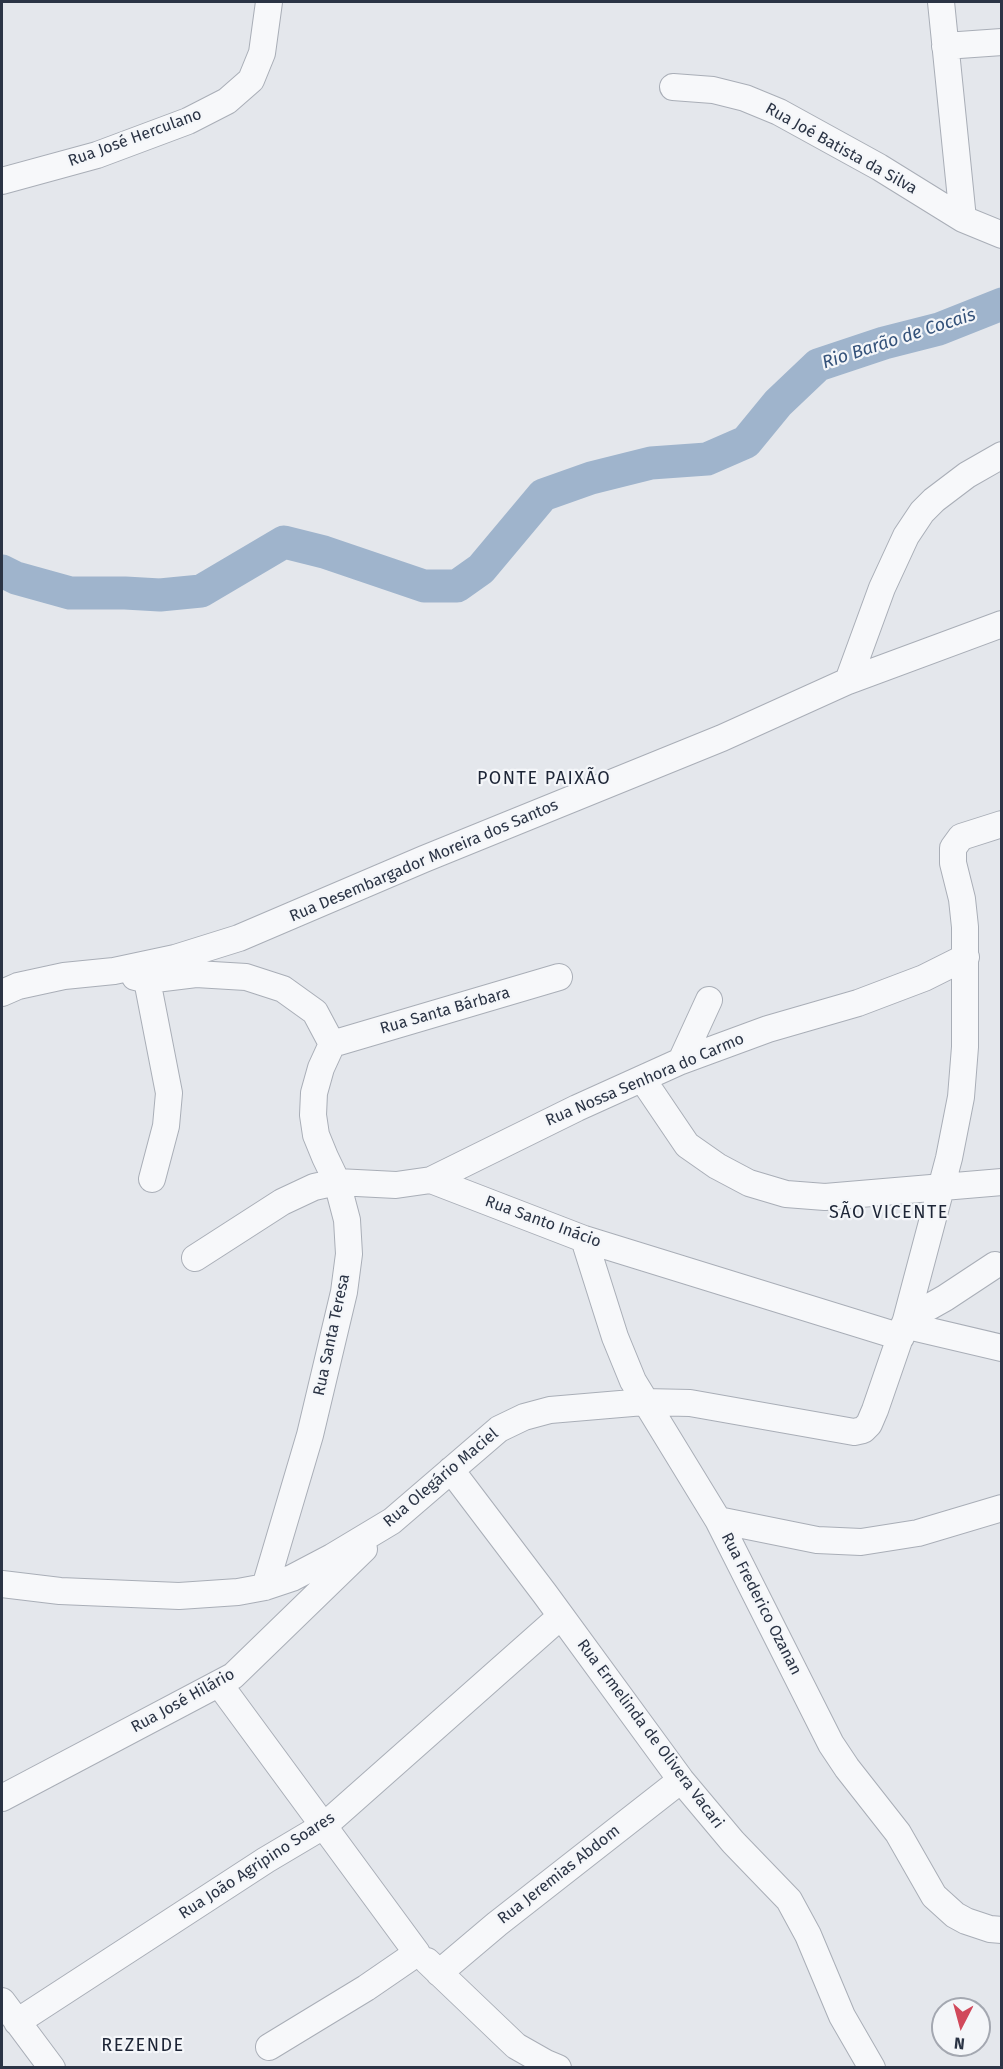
<!DOCTYPE html>
<html>
<head>
<meta charset="utf-8">
<style>
	body { margin:0 }
	#map { position:relative; width:1003px; height:2069px; overflow:hidden; background:#e4e7ec; font-family:"Fira Sans",sans-serif }
	canvas { display:block }
	.frame { position:absolute; inset:0; border:3px solid #2b3445; pointer-events:none }
	.north { position:absolute; left:931px; top:1997px; width:60px; height:60px; box-sizing:border-box; background:#f4f6f9; border:2px solid #a4a8b1; border-radius:50%; rotate:186deg; font-size:16px; font-weight:700; line-height:24px; text-align:center; color:#2b3445 }
	.north::after { content:''; display:block; margin:auto; width:21px; height:27px; background:#d1495b; clip-path:polygon(50% 0,100% 100%,50% 72%,0 100%) }
</style>
</head>
<body>
<div id="map">
<canvas width="1003" height="2069"></canvas>
<div class="frame"></div>
<div class="north">N</div>
</div>
<script>
const context = document.querySelector('canvas').getContext('2d');
context.lineJoin = 'round';
const toPath = rows => new Path2D(rows.map(r => 'M' + r).join(''));
function strokePath(path, color, width, dash) { context.strokeStyle = color; context.lineWidth = width; context.lineCap = dash ? 'butt' : 'round'; context.setLineDash(dash || []); context.stroke(path); }
function drawText(font, color, halo, rows, align = 'center') {
  context.font = font + ' "Fira Sans",sans-serif'; context.lineWidth = 4.5; context.setLineDash([]); context.textBaseline = 'middle'; context.strokeStyle = halo; context.fillStyle = color; for (const [text, x, y, turn = 0] of rows) {
    context.save(); context.translate(x, y); context.rotate((+turn || 0) * Math.PI / 180); context.textAlign = isNaN(turn) ? turn : align; if (halo) context.strokeText(text, 0, 0); context.fillText(text, 0, 0); context.restore();
  }
}
strokePath(toPath([
	[2,571,16,578,70,593,125,593,160,595,201,591,284,542,324,552,424,586,457,586,481,569,543,495,591,478,651,463,707,459,746,442,778,403,818,365,884,343,939,329,1002,304]
]), '#9fb4cc', 33);
const minor = toPath([
	[941,2,963,219],
	[945,46,1002,42],
	[673,87,713,90,745,98,779,112,879,167,963,219,1002,235],
	[2,181,97,155,188,121,227,101,251,80,262,53,269,2],
	[848,681,882,588,906,536,922,512,934,500,967,475,1002,455],
	[135,977,147,980,196,974,246,977,283,989,315,1012,332,1044,321,1068,314,1093,313,1115,316,1135,325,1157,337,1182,347,1220,349,1254,344,1292,310,1435,265,1587],
	[147,980,169,1093,166,1126,152,1179],
	[2,993,18,986,64,976,114,971,175,958,239,938,424,859,722,738,848,681,1002,624],
	[332,1044,559,977],
	[681,1061,709,1000],
	[643,1080,687,1145,717,1166,749,1183,786,1194,825,1197,1002,1182],
	[431,1180,577,1108,681,1061,768,1029,858,1003,924,978,966,957],
	[584,1239,615,1337,633,1381,718,1520,831,1744,847,1768,898,1833,934,1896,955,1915,966,1921,990,1929,1002,1930],
	[195,1258,282,1202,314,1187,337,1182,396,1185,431,1180,584,1239,901,1337],
	[906,1320,945,1298,995,1265],
	[904,1325,1002,1348],
	[451,1470,545,1594,681,1780,733,1842,789,1900,808,1935,842,2016,872,2068],
	[718,1520,817,1540,861,1542,918,1533,1002,1508],
	[2,1584,60,1591,179,1596,238,1592,265,1587,292,1578,332,1557,392,1521,499,1429,524,1417,550,1410,644,1402,690,1403,854,1432,863,1430,869,1424,875,1410,906,1320,949,1158,961,1097,965,1047,965,927,962,899,953,863,953,848,961,837,1002,824],
	[220,1685,417,1953,366,1988,269,2047],
	[2,1798,233,1676,364,1549],
	[427,1961,516,2046,546,2063,558,2068],
	[439,1973,497,1924,681,1780],
	[2,2001,52,2068],
	[17,2022,266,1860,325,1825,561,1616]
]);
strokePath(minor, '#a9aeb7', 28);
strokePath(minor, '#f7f8fa', 26);
drawText('16px', '#2b3445', '#f4f6f9', [
	["Rua José Herculano",135,138,-20],
	["Rua Joé Batista da Silva",841,149,29],
	["Rua Desembargador Moreira dos Santos",424,861,-23],
	["Rua Santa Bárbara",445,1011,-16],
	["Rua Nossa Senhora do Carmo",645,1080,-23],
	["Rua Santo Inácio",543,1222,20],
	["Rua Santa Teresa",332,1335,-78],
	["Rua Olegário Maciel",441,1478,-40],
	["Rua Frederico Ozanan",761,1604,63],
	["Rua José Hilário",183,1701,-29],
	["Rua Ermelinda de Olivera Vacari",650,1734,53],
	["Rua João Agripino Soares",257,1866,-33],
	["Rua Jeremias Abdom",559,1875,-38]
]);
drawText('italic 18px', '#34527a', '#f4f6f9', [
	["Rio Barão de Cocais",899,339,-18]
]);
context.letterSpacing = '1.5px';
drawText('18px', '#1d2536', '#f4f6f9', [
	["PONTE PAIXÃO",544,779],
	["SÃO VICENTE",889,1213],
	["REZENDE",143,2046]
]);
context.letterSpacing = '0px';
</script>
</body>
</html>
